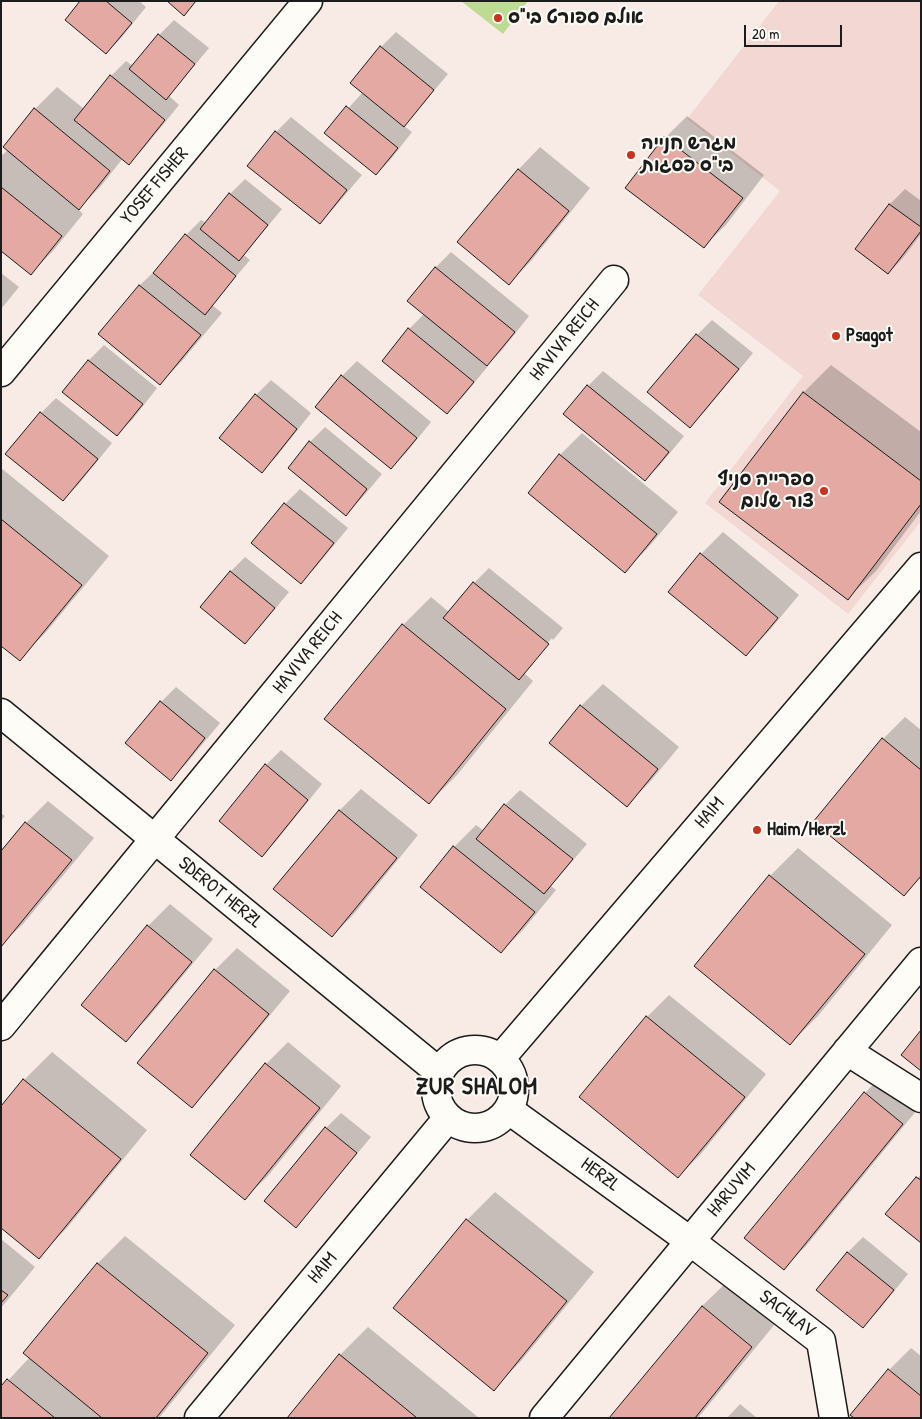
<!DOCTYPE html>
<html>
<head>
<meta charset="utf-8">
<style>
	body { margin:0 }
	#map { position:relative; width:922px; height:1419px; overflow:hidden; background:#f8ebe6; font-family:"Patrick Hand",sans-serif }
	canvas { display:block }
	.frame { position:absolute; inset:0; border:2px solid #1c1c1c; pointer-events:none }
	.scale { position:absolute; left:744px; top:25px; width:98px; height:22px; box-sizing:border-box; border:2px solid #1c1c1c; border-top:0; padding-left:6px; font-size:15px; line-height:18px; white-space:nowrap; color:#1c1c1c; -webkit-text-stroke:4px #fdfcf7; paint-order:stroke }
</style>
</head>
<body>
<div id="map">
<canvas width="922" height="1419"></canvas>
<div class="frame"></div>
<div class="scale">20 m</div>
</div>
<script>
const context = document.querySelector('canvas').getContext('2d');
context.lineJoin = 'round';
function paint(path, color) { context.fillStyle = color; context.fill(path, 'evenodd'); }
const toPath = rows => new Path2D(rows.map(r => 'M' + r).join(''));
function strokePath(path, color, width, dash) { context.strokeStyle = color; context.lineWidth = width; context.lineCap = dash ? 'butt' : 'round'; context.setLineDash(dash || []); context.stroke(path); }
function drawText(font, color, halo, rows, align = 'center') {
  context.font = font + ' "Patrick Hand","Playpen Sans Hebrew",sans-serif'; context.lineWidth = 4; context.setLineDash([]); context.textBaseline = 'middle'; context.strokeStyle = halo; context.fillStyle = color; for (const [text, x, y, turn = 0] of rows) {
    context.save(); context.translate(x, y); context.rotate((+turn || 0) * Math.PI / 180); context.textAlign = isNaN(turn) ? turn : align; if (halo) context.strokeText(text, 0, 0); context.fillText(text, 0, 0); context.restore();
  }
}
paint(toPath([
	[779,1,921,1,921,521,848,614,705,503,803,376,698,295,780,191,687,119]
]), '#f2d7d2');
paint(toPath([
	[461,1,528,1,503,34]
]), '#bddb92');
paint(toPath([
	[82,1,139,1,146,7,121,38,106,53],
	[174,20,209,48,180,83,168,95,179,105,144,148,129,163,123,158,101,186,78,209,83,214,53,251,31,273,1,249,1,156,8,150,35,109,57,87,84,109,111,76,126,61,133,66,159,35],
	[396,32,448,74,418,110,403,125,412,132,391,159,376,174,326,133,363,92,381,47],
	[687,116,764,175,726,225,704,246,665,138],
	[291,117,362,175,334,208,319,223,249,166,276,132],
	[540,147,590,188,531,261,509,283,459,242,519,169],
	[245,179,282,209,244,255,250,260,212,305,222,313,182,361,160,383,139,286,162,264,186,235,201,220,206,223,230,194],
	[905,189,921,201,921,234,903,258,888,273,857,249,890,204],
	[451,252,529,316,502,350,487,365,488,366,462,398,447,413,383,361,409,329,424,314,409,301,436,267],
	[1,273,19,287,1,309],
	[712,320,753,353,705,411,690,426,697,335],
	[104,345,157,388,132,420,116,435,64,392,89,360],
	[357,361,431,422,406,453,391,468,342,376],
	[831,365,921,432,921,511,876,571,848,598,720,502,804,392],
	[603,371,684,436,660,465,645,480,565,414,588,386],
	[271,380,311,413,277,456,262,471,256,395],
	[56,398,112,443,78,485,63,500,41,413],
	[325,427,382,474,361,499,346,514,310,442],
	[582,433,678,512,647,549,625,571,560,455],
	[1,468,109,556,47,631,20,659,1,644],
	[300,489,348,528,316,567,301,582,253,543,285,504],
	[723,532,799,595,768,632,746,654,701,554],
	[245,557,289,592,260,627,245,642,230,572],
	[489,568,563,628,553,640,552,638,530,664,533,664,524,673,533,681,457,775,429,803,403,625,431,597,449,612,474,583],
	[603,684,679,747,649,783,627,805,581,706],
	[176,687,220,723,186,764,171,779,161,702],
	[905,717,921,730,921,877,904,894,883,739],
	[281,750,322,784,277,840,262,855,266,765],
	[361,789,418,835,354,914,332,936,339,811],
	[520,790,587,844,551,886,556,890,523,930,501,952,454,847,476,825,484,831,505,805],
	[48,801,94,838,23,924,1,945,1,853,26,823],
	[1,813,5,816,1,821],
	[798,848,892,925,818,1016,790,1044,770,876],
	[170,904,213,939,148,1018,126,1040,148,926],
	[237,948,290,991,213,1084,192,1106,138,1063,215,970],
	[669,995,766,1074,700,1155,678,1177,647,1017],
	[288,1042,341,1086,267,1177,245,1198,266,1064],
	[52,1052,147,1130,66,1229,38,1257,24,1080],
	[886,1071,921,1105,806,1246,784,1268,865,1093],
	[341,1113,371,1137,310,1211,295,1226,265,1201,326,1128],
	[921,1174,921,1241,887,1214],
	[495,1192,594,1272,521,1361,494,1389,394,1308,467,1220],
	[125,1236,235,1325,159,1418,1,1418,1,1388,30,1357,98,1263],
	[863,1237,908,1274,878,1311,863,1326,818,1290,848,1252],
	[1,1239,35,1267,1,1308],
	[730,1279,779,1319,698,1418,611,1418,702,1306],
	[368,1327,479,1418,289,1418,340,1355],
	[911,1348,921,1356,921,1418,889,1370],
	[740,1404,757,1418,727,1418]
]), '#0003');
const building = toPath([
	[80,1,106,1,132,23,106,54,65,20,80,1],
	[167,1,196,1,184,16,167,1],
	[158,34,195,64,166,100,129,69,158,34],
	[380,46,434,90,404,127,350,83,380,46],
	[110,75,165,120,129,165,74,120,110,75],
	[346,106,398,148,376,175,324,133,346,106],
	[34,108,110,171,79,210,3,147,34,108],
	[275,131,347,190,320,224,247,166,275,131],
	[664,137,743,198,704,248,625,188,664,137],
	[518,169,569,211,509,285,457,242,518,169],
	[1,187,62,236,31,275,1,251,1,187],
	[229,193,268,225,239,261,200,229,229,193],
	[889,204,921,227,921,231,888,274,855,249,889,204],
	[185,234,236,276,205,315,153,273,185,234],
	[435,267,515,332,487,366,407,301,435,267],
	[139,285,201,335,160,385,98,334,139,285],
	[408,328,474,382,447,414,382,361,408,328],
	[696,334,739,369,690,428,647,392,696,334],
	[88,360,143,404,117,436,62,392,88,360],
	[341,375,417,438,391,469,315,407,341,375],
	[587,385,669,452,645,481,563,414,587,385],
	[803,392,921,481,921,504,848,600,719,502,803,392],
	[255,394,297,429,262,473,219,438,255,394],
	[40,412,98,459,63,501,5,454,40,412],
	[309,441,367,489,346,516,288,468,309,441],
	[559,454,657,534,625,573,528,493,559,454],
	[284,503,334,543,301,584,251,543,284,503],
	[1,519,82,585,20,661,1,646,1,519],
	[700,553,778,618,746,656,668,592,700,553],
	[230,571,275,608,245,644,200,607,230,571],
	[473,582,549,644,519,680,443,618,473,582],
	[402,624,506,709,429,804,324,719,402,624],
	[160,701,205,738,171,781,125,743,160,701],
	[580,705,658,769,627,807,549,743,580,705],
	[882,738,921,770,921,876,904,896,813,822,882,738],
	[265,764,308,800,262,857,219,821,265,764],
	[504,804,573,859,544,894,476,839,504,804],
	[339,810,397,858,332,937,273,889,339,810],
	[25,822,72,860,1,947,1,851,25,822],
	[453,846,535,912,501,953,420,887,453,846],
	[769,875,865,954,790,1045,694,966,769,875],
	[147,925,192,962,126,1042,81,1005,147,925],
	[214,969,269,1014,192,1108,137,1063,214,969],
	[646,1016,745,1097,678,1178,579,1097,646,1016],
	[921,1030,921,1071,901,1055,921,1030],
	[265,1063,320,1108,245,1200,190,1155,265,1063],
	[23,1079,121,1159,39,1259,1,1228,1,1106,23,1079],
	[864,1092,903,1124,784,1270,744,1238,864,1092],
	[325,1127,357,1153,296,1228,264,1201,325,1127],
	[916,1177,921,1180,921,1243,885,1214,916,1177],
	[466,1219,567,1301,494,1391,393,1308,466,1219],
	[847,1252,894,1290,863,1328,816,1290,847,1252],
	[97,1263,208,1353,156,1418,102,1418,23,1353,97,1263],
	[1,1290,8,1295,1,1303,1,1290],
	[702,1306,752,1347,695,1418,609,1418,702,1306],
	[339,1354,417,1418,287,1418,339,1354],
	[888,1369,921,1396,921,1418,854,1418,850,1415,888,1369],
	[7,1379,55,1418,1,1418,1,1386,7,1379]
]);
paint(building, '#e3a9a2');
strokePath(building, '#1c1c1c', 1);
const minor = toPath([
	[1,372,308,1],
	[1,1026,614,280],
	[847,1051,921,1098],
	[509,1110,690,1241,821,1341,834,1418],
	[544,1418,921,962]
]);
const tertiary = toPath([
	[1,713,439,1072],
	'436 1089a39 39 0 1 1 78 0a39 39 0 1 1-78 0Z',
	[500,1059,921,567],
	[199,1418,448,1118]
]);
strokePath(minor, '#1c1c1c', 31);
strokePath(tertiary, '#1c1c1c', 31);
strokePath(minor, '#fdfcf7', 28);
strokePath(tertiary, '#fdfcf7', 28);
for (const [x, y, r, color] of [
	[498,18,5,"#c8321e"],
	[631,155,5,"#c8321e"],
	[836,336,5,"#c8321e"],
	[824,491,5,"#c8321e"],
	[757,830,5,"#c8321e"]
]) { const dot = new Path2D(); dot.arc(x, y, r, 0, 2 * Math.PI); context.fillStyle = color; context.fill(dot); strokePath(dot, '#fdfcf7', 2); }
drawText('bold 19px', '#1c1c1c', '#fdfcf7', [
	["אולם ספורט בי\"ס",508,18],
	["מגרש חנייה",641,144],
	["בי\"ס פסגות",641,166],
	["Psagot",846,336],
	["ספרייה סניף",814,480,"right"],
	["צור שלום",814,502,"right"],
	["Haim/Herzl",767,830]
], 'left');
drawText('19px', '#1c1c1c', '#fdfcf7', [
	["YOSEF FISHER",155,186,-50],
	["HAVIVA REICH",565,340,-51],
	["HAVIVA REICH",308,653,-51],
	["HAIM",710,813,-49],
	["SDEROT HERZL",220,893,39],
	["HERZL",600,1175,36],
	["HARUVIM",732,1190,-50],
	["HAIM",323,1268,-50],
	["SACHLAV",787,1314,37]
]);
context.letterSpacing = '1px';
drawText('bold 24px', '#1c1c1c', '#fdfcf7', [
	["ZUR SHALOM",477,1088]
]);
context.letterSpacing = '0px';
</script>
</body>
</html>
